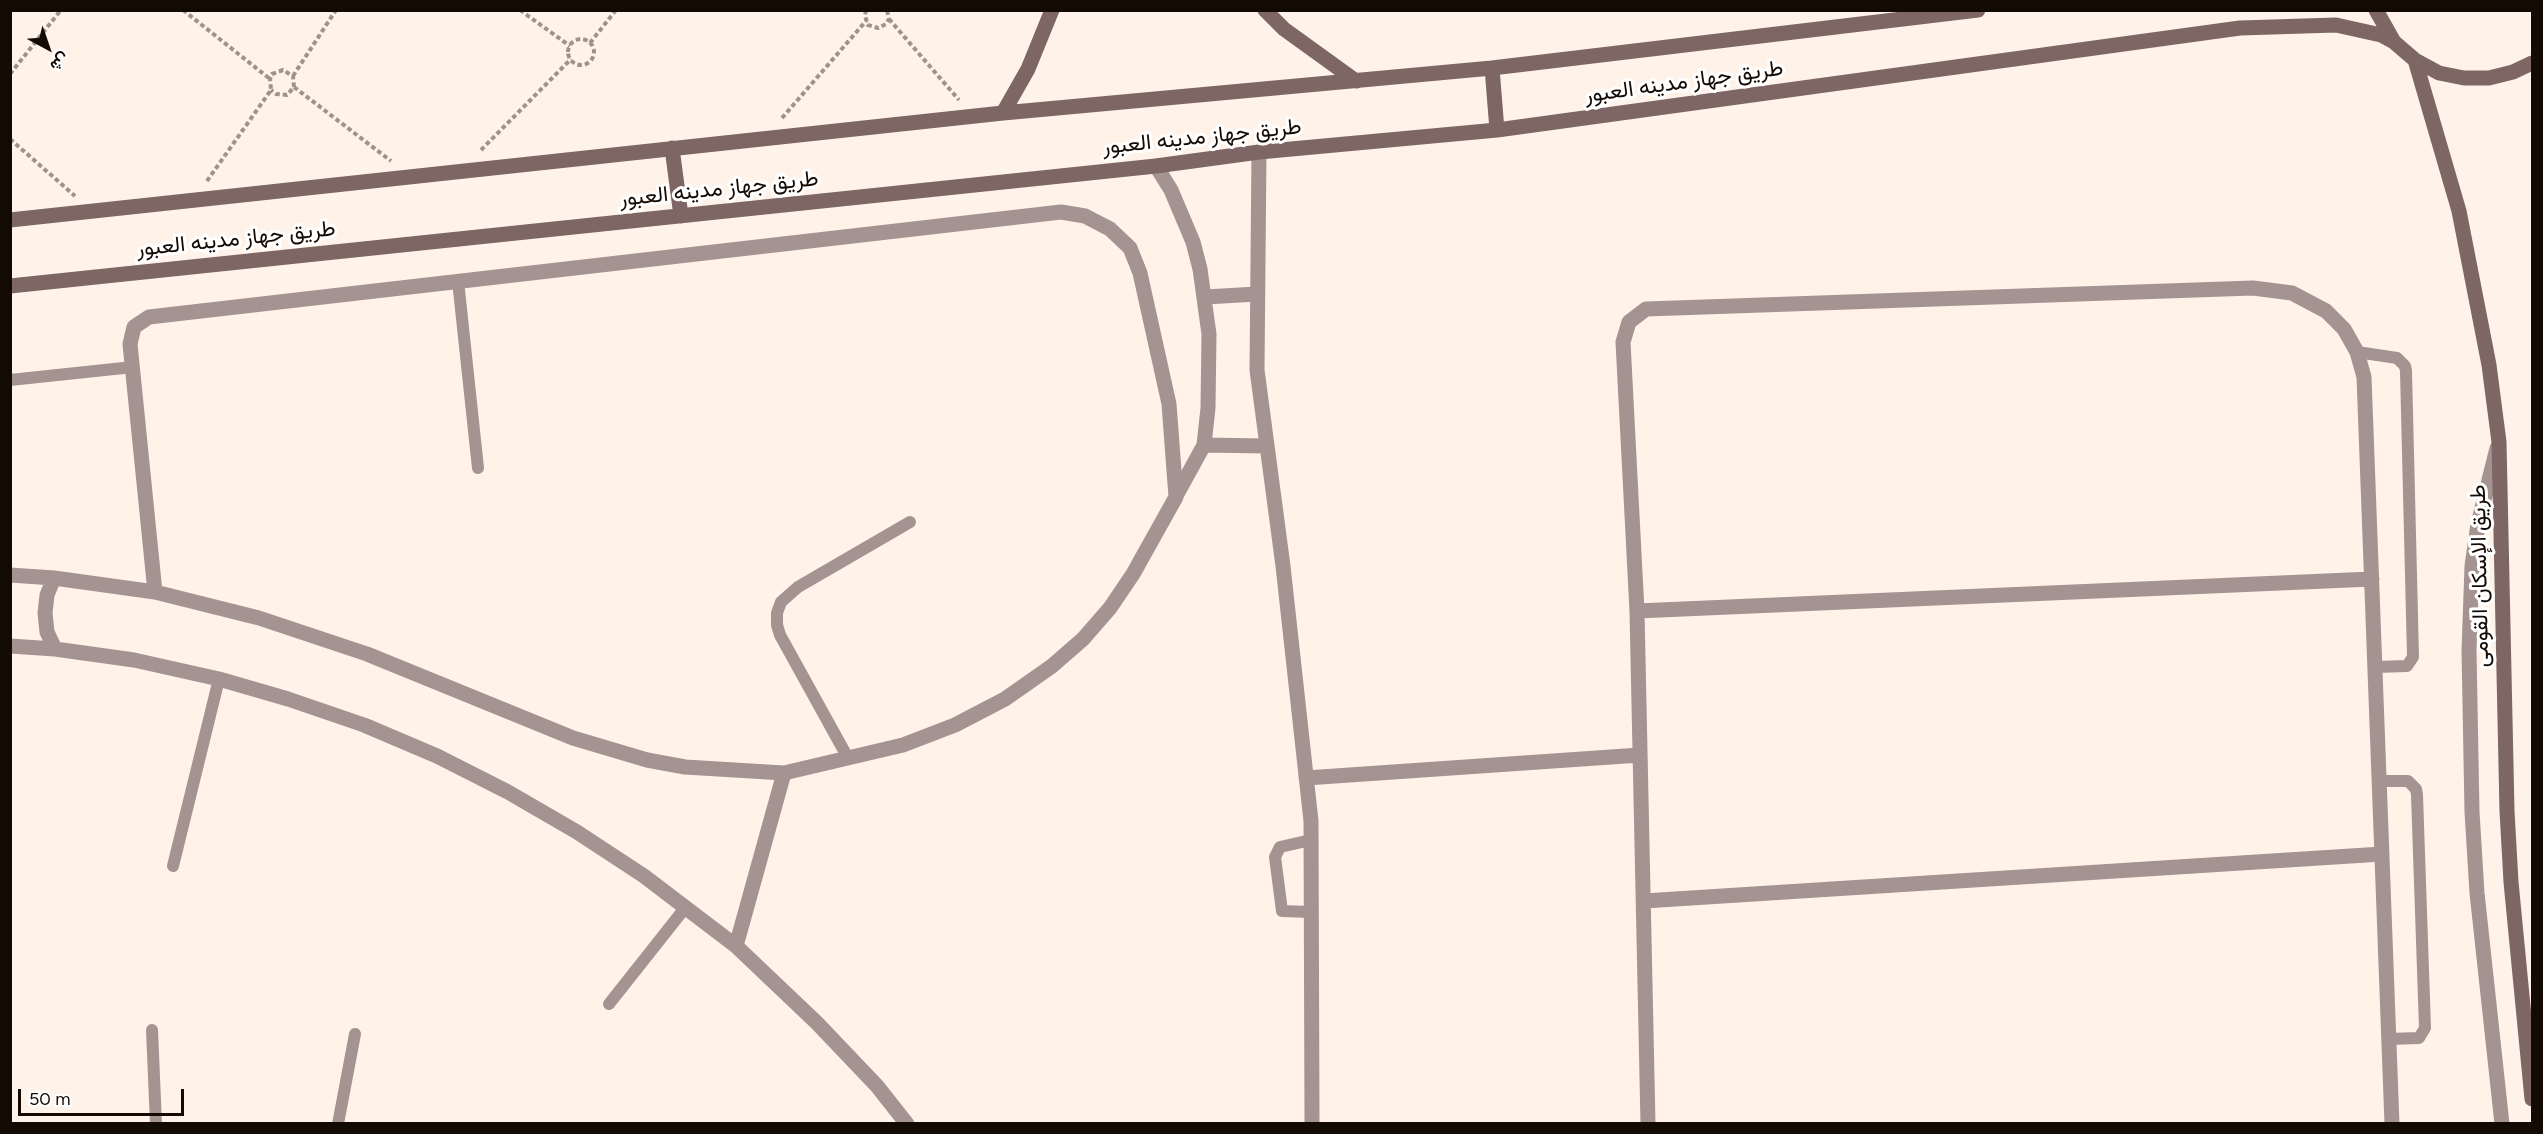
<!DOCTYPE html>
<html>
<head>
<meta charset="utf-8">
<style>
	body { margin:0 }
	#map { position:relative; width:2543px; height:1134px; overflow:hidden; background:#fff2e9; font-family:Figtree,Vazirmatn,sans-serif }
	canvas { display:block }
	.frame { position:absolute; inset:0; border:12px solid #140a04; pointer-events:none }
	.north { position:absolute; left:18px; top:18px; width:60px; height:60px; -webkit-text-stroke:4px #fff; paint-order:stroke; rotate:140deg; font-size:16px; font-weight:700; line-height:24px; text-align:center; color:#140a04 }
	.north::after { content:''; display:block; margin:auto; width:21px; height:27px; background:#140a04; clip-path:polygon(50% 0,100% 100%,50% 72%,0 100%) }
	.scale { position:absolute; left:18px; top:1089px; width:166px; height:27px; box-sizing:border-box; border:3px solid #140a04; border-top:0; padding-left:8px; font-size:18px; line-height:21px; white-space:nowrap; color:#140a04; -webkit-text-stroke:4px #fff; paint-order:stroke }
</style>
</head>
<body>
<div id="map">
<canvas width="2543" height="1134"></canvas>
<div class="frame"></div>
<div class="north">ش</div>
<div class="scale">50 m</div>
</div>
<script>
const context = document.querySelector('canvas').getContext('2d');
context.lineJoin = 'round';
const toPath = rows => new Path2D(rows.map(r => 'M' + r).join(''));
function strokePath(path, color, width, dash) { context.strokeStyle = color; context.lineWidth = width; context.lineCap = dash ? 'butt' : 'round'; context.setLineDash(dash || []); context.stroke(path); }
function drawText(font, color, halo, rows, align = 'center') {
  context.font = font + ' Figtree,Vazirmatn,sans-serif'; context.lineWidth = 6; context.setLineDash([]); context.textBaseline = 'middle'; context.strokeStyle = halo; context.fillStyle = color; for (const [text, x, y, turn = 0] of rows) {
    context.save(); context.translate(x, y); context.rotate((+turn || 0) * Math.PI / 180); context.textAlign = isNaN(turn) ? turn : align; if (halo) context.strokeText(text, 0, 0); context.fillText(text, 0, 0); context.restore();
  }
}
strokePath(toPath([
	[183,10,270,79],
	[520,10,570,46],
	[866,10,865,16,868,25,878,28,886,24,889,19,887,10],
	[889,19,959,100],
	'568 52a13 13 0 1 1 26 0a13 13 0 1 1-26 0Z',
	[590,43,616,10],
	[10,74,61,10],
	[293,76,336,10],
	[294,87,391,161],
	[782,118,866,21],
	[10,139,75,196],
	[481,150,571,59],
	[207,181,271,90,270,79,272,74,283,70,293,76,294,87,287,95,276,94,271,90]
]), '#9e928a', 4, [4.5, 3]);
strokePath(toPath([
	[458,281,478,468],
	[2357,352,2397,358,2405,366,2406,371,2413,657,2407,666,2375,667],
	[10,380,133,367],
	[848,758,780,635,777,625,777,613,781,602,798,587,910,522],
	[2379,781,2408,781,2416,789,2417,795,2425,1028,2419,1038,2389,1039],
	[1311,840,1280,847,1275,857,1282,911,1311,912],
	[173,866,219,679],
	[609,1004,685,908],
	[152,1030,156,1124],
	[338,1124,355,1034]
]), '#a59392', 12);
strokePath(toPath([
	[1259,152,1257,370,1283,566,1311,821,1312,1124],
	[1156,166,1171,190,1193,242,1200,269,1209,334,1208,408,1204,445,1176,496],
	[1205,297,1257,294],
	[1204,445,1266,446],
	[2497,448,2478,524,2472,566,2469,650,2472,812,2477,893,2502,1124],
	[10,575,54,578,155,592,259,618,367,654,573,738,647,760,685,767,784,773,903,745,955,725,1005,699,1052,666,1083,639,1110,608,1133,574,1176,497,1169,404,1140,273,1130,248,1110,229,1085,216,1061,212,149,317,134,327,130,344,155,592],
	[54,578,47,595,45,613,47,632,55,649],
	[1637,611,2372,579],
	[10,646,55,649,134,660,219,679,288,699,364,725,437,756,508,792,577,832,644,876,736,946,817,1023,877,1086,907,1124],
	[1306,778,1640,755],
	[1644,901,2382,854],
	[736,946,784,773],
	[1648,1124,1637,611,1623,342,1629,322,1646,309,2253,288,2292,293,2326,311,2344,329,2357,352,2364,377,2392,1124]
]), '#a59392', 15);
strokePath(toPath([
	[1265,10,1284,29,1356,81],
	[2376,10,2394,42,2415,60,2439,73,2464,78,2489,78,2513,72,2532,63],
	[2415,60,2459,211,2489,365,2499,442,2507,811,2511,882,2532,1099],
	[1492,68,1497,130],
	[1003,113,1028,69,1052,10],
	[672,148,681,216],
	[10,220,1003,113,1492,68,1978,10],
	[10,286,1156,166,1259,152,1497,130,2240,28,2336,25,2381,35,2394,42]
]), '#7d6664', 15);
drawText('22px', '#140a04', '#fff', [
	["طريق جهاز مدينه العبور",1684,82,-8],
	["طريق جهاز مدينه العبور",1202,137,-6],
	["طريق جهاز مدينه العبور",719,189,-6],
	["طريق جهاز مدينه العبور",236,239,-6],
	["طريق الإسكان القومى",2480,576,-91]
]);
</script>
</body>
</html>
